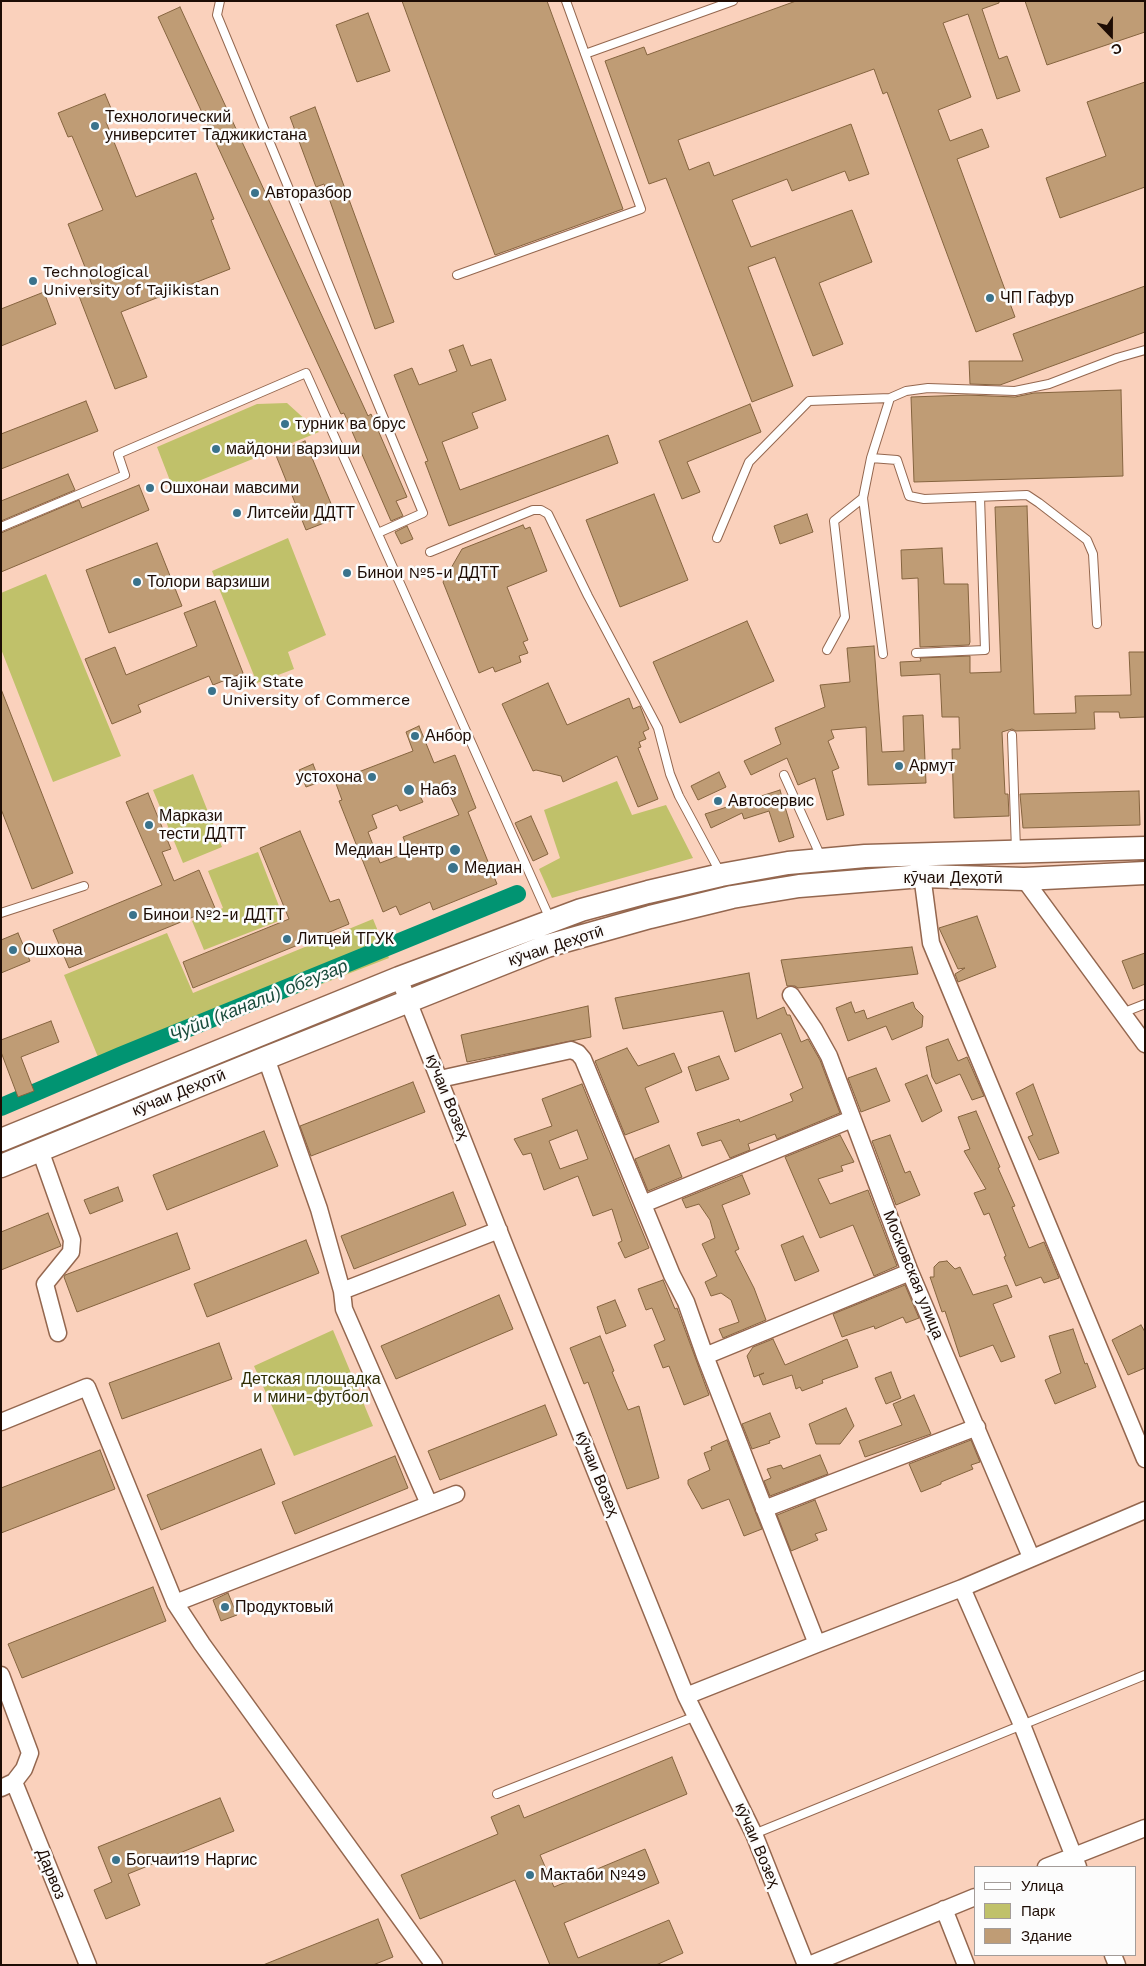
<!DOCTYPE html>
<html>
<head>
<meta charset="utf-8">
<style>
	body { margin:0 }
	#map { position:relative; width:1146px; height:1966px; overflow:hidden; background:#fad1bc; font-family:"Work Sans",sans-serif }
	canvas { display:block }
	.frame { position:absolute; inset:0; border:2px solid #1d0c04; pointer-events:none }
	.legend { position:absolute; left:974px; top:1866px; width:162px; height:90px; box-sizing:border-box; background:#fcfcfc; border:1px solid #a39c99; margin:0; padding:6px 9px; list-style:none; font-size:15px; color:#1d0c04 }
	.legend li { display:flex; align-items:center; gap:10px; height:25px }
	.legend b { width:25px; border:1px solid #a39c99 }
	.north { position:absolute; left:1086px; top:10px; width:50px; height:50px; -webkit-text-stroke:4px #fcfcfc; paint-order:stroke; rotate:158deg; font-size:14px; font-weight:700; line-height:20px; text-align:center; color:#1d0c04 }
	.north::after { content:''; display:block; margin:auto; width:18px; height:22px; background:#1d0c04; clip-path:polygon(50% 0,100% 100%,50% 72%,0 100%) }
</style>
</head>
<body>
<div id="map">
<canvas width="1146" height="1966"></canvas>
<div class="frame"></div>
<ul class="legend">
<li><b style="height:6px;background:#fff"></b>Улица</li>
<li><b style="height:14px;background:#c0c16a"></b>Парк</li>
<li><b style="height:14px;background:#bf9c75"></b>Здание</li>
</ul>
<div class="north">С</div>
</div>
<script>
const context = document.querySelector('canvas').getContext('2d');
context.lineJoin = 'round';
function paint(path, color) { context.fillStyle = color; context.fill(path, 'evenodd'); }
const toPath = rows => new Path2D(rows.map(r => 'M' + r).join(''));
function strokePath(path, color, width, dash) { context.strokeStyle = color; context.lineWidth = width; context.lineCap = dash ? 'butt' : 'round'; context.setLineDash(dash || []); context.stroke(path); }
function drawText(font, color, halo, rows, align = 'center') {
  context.font = font + ' "Work Sans",sans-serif'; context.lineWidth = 5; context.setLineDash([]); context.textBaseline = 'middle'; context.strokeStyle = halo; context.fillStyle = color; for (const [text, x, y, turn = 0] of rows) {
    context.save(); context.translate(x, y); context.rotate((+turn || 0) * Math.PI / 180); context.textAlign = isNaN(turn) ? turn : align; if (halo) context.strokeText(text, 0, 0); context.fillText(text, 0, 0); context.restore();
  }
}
paint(toPath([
	[287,403,319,432,174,491,157,447,257,404],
	[288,538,326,635,288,652,294,669,257,683,212,571],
	[46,574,121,756,53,782,1,649,1,593],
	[193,774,222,847,183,863,153,790],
	[617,781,632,815,666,805,693,858,552,898,539,869,560,858,544,810],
	[258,852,284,919,204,950,192,921,223,908,208,871],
	[373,919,389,958,103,1069,64,975,167,933,193,993],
	[333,1330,373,1426,294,1456,254,1366]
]), '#c0c16a');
strokePath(toPath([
	[1,1107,120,1056,517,894]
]), '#019472', 18);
const building = toPath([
	[402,1,547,1,623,209,495,255,402,1],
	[796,1,999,1,999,3,982,9,999,59,1007,56,1020,91,997,99,968,14,943,23,971,97,938,110,950,141,982,129,989,147,957,159,1015,317,976,332,887,92,883,94,874,69,678,140,689,170,709,162,714,176,851,124,869,174,849,181,845,171,792,191,787,179,732,200,751,247,852,210,872,262,819,283,843,344,813,356,775,257,748,267,793,386,752,402,666,178,649,184,605,61,644,47,647,55,796,1],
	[1025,1,1145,1,1145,32,1047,65,1025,1],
	[180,7,368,416,371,414,407,497,396,501,403,516,391,521,344,413,341,414,158,17,180,7],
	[368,13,390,71,357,82,336,25,368,13],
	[1145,82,1145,187,1060,218,1046,178,1106,156,1087,102,1145,82],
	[105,94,115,118,106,122,136,197,196,173,214,219,211,220,230,269,121,312,147,377,115,389,79,296,94,290,68,224,103,210,72,136,68,137,58,113,105,94],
	[315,107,394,322,375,329,324,184,316,187,290,117,315,107],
	[1145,286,1145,332,1000,385,970,384,969,361,1023,361,1013,334,1145,286],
	[44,292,56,324,1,346,1,309,44,292],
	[463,345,471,366,491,359,506,400,472,413,478,428,442,442,460,490,608,435,618,463,449,526,425,462,428,461,394,375,412,368,419,385,457,371,449,350,463,345],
	[1121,390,1123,476,914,482,911,397,967,395,1015,397,1034,393,1121,390],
	[86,401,98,431,1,469,1,434,86,401],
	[750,404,761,432,687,462,700,492,682,499,659,441,750,404],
	[305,441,337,518,306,530,275,453,305,441],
	[68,474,75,490,1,521,1,501,68,474],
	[139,485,149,510,1,572,1,533,79,500,82,508,139,485],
	[654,494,688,580,620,607,586,520,654,494],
	[1027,506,1034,714,1076,713,1075,696,1131,695,1129,652,1145,652,1145,717,1120,718,1119,712,1094,712,1095,729,1016,731,1012,729,1002,732,1005,794,1008,794,1009,816,954,818,952,749,960,749,959,717,942,717,940,674,901,676,900,662,921,661,920,658,970,656,970,673,1001,672,995,507,1027,506],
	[807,514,813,532,780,544,774,526,807,514],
	[523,525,525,529,530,527,547,571,507,587,528,640,523,642,528,653,519,656,521,662,495,672,493,667,479,673,443,582,462,549,523,525],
	[407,526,413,539,401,544,395,532,407,526],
	[157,543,182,606,109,633,86,570,157,543],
	[942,548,944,584,968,584,970,642,969,645,920,647,918,578,902,579,901,550,942,548],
	[215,601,243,673,213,685,209,676,138,705,141,712,112,724,85,659,115,647,126,675,197,646,184,613,215,601],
	[747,621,774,681,680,723,653,662,747,621],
	[874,646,882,752,904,751,903,716,923,715,926,783,868,785,866,727,831,730,834,738,828,741,839,768,832,771,844,815,827,820,815,778,798,785,787,758,751,775,744,761,781,744,775,728,825,707,820,685,850,682,847,648,874,646],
	[548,683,567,725,629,698,633,709,640,706,649,729,643,732,646,739,639,742,641,747,638,748,658,799,638,807,617,756,563,782,561,776,536,770,533,771,502,704,548,683],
	[1,689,73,873,32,889,1,809,1,689],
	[419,726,434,763,455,755,476,808,468,812,497,884,433,910,430,902,400,915,396,906,383,912,339,801,342,800,335,781,413,751,406,732,419,726],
	[440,788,449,793,459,815,403,837,409,852,380,863,368,832,377,828,372,815,397,805,400,811,423,802,420,796,440,788],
	[313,764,320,782,306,787,299,770,313,764],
	[719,772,726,787,698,800,691,786,719,772],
	[780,790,794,837,779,842,769,811,744,819,742,813,711,828,705,814,780,790],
	[1139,791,1140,825,1023,828,1020,794,1139,791],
	[148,793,171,849,162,852,174,881,199,870,215,908,69,968,53,930,162,885,126,802,148,793],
	[531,816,548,854,533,861,515,823,531,816],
	[300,831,330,902,339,899,349,924,193,988,183,962,289,919,260,848,300,831],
	[977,916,996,967,958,982,955,974,965,968,958,969,939,928,977,916],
	[18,933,30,961,1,973,1,940,18,933],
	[912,947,918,974,798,988,795,986,787,986,781,960,912,947],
	[1145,953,1145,984,1133,989,1122,961,1145,953],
	[749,973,757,1019,784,1007,787,1015,790,1015,801,1042,808,1039,820,1060,840,1113,777,1139,775,1134,748,1144,750,1150,730,1158,721,1140,702,1146,697,1133,739,1119,740,1122,793,1101,790,1094,803,1088,781,1033,735,1052,723,1011,623,1029,615,998,749,973],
	[851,1002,855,1013,864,1010,867,1019,913,1002,915,1008,923,1016,922,1027,892,1040,886,1026,848,1041,836,1008,851,1002],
	[588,1006,591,1037,467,1062,461,1035,588,1006],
	[51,1021,59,1042,21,1057,34,1091,18,1097,1,1052,1,1040,51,1021],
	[948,1039,958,1061,967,1057,984,1096,972,1100,960,1074,936,1084,932,1077,926,1047,948,1039],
	[627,1048,638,1066,674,1053,682,1072,645,1088,659,1122,625,1135,595,1061,627,1048],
	[719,1056,729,1079,696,1091,688,1067,719,1056],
	[876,1068,890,1101,861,1112,848,1078,876,1068],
	[927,1075,942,1111,922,1122,905,1084,927,1075],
	[413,1082,425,1112,311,1156,300,1126,413,1082],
	[582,1084,649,1248,625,1258,618,1243,622,1241,612,1209,593,1216,578,1176,544,1190,531,1153,523,1155,514,1139,552,1126,542,1099,582,1084],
	[577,1130,588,1159,560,1169,549,1141,577,1130],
	[1033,1084,1059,1153,1039,1160,1028,1137,1033,1135,1016,1093,1033,1084],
	[976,1111,1000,1167,998,1168,1015,1206,1012,1207,1029,1248,1044,1242,1059,1278,1044,1283,1041,1277,1016,1286,1004,1257,1006,1256,989,1213,984,1215,974,1193,986,1189,964,1151,970,1149,958,1117,976,1111],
	[264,1131,278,1166,167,1210,153,1175,264,1131],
	[840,1135,854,1162,841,1166,843,1171,818,1179,830,1204,868,1190,897,1266,874,1276,853,1225,820,1238,785,1157,840,1135],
	[890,1135,905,1173,910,1171,920,1195,896,1205,872,1141,890,1135],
	[669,1145,682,1177,648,1191,635,1159,669,1145],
	[742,1175,750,1194,722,1205,739,1249,735,1251,754,1288,766,1320,723,1338,719,1329,739,1322,731,1300,721,1293,711,1296,705,1282,717,1276,702,1244,715,1238,710,1220,699,1204,686,1208,682,1199,742,1175],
	[118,1187,123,1201,90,1214,84,1200,118,1187],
	[453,1192,466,1225,354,1269,341,1236,453,1192],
	[48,1213,61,1246,1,1270,1,1232,48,1213],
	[177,1233,190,1269,77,1312,64,1277,65,1275,177,1233],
	[803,1236,819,1271,795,1281,781,1245,803,1236],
	[306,1240,319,1273,207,1317,194,1284,306,1240],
	[947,1261,955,1269,960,1267,973,1295,1007,1285,1012,1297,993,1304,1015,1357,1001,1362,993,1345,960,1357,945,1311,942,1312,930,1277,934,1277,934,1267,939,1262,947,1261],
	[663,1280,675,1309,677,1308,709,1395,684,1405,669,1366,663,1368,654,1345,665,1340,652,1308,646,1310,638,1289,663,1280],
	[905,1285,919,1318,906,1323,903,1317,875,1329,874,1326,842,1337,833,1314,905,1285],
	[499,1295,513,1329,396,1379,381,1346,499,1295],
	[615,1300,626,1326,606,1334,597,1307,615,1300],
	[1141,1325,1145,1332,1145,1368,1128,1375,1112,1340,1141,1325],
	[1073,1329,1085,1364,1087,1363,1096,1387,1055,1404,1045,1380,1061,1373,1049,1336,1073,1329],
	[600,1336,614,1371,612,1372,628,1410,639,1406,659,1478,627,1489,588,1382,584,1384,570,1348,600,1336],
	[773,1339,785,1365,847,1339,858,1367,822,1380,823,1383,802,1391,800,1387,796,1389,792,1375,763,1385,759,1375,764,1373,754,1377,747,1356,753,1347,773,1339],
	[219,1343,232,1379,122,1419,109,1383,219,1343],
	[891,1372,901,1398,886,1404,875,1378,891,1372],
	[914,1395,931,1434,865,1457,859,1441,902,1425,893,1404,914,1395],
	[545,1405,557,1435,440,1480,428,1451,545,1405],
	[846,1408,854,1426,840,1444,816,1444,809,1424,846,1408],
	[770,1413,780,1437,769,1441,770,1443,752,1449,742,1424,770,1413],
	[727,1440,762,1529,744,1536,729,1499,702,1509,688,1484,688,1480,710,1470,704,1453,712,1450,711,1447,727,1440],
	[971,1440,980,1462,971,1465,973,1469,941,1482,941,1484,921,1492,909,1464,971,1440],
	[261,1449,275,1484,161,1530,147,1495,261,1449],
	[100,1450,115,1489,1,1533,1,1488,100,1450],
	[820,1455,828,1474,770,1496,764,1481,771,1478,767,1469,781,1465,783,1469,820,1455],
	[395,1456,408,1488,295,1534,282,1502,395,1456],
	[815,1500,827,1530,815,1534,818,1540,791,1551,777,1515,815,1500],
	[153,1587,166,1621,22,1678,8,1644,153,1587],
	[228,1593,237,1615,221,1621,213,1600,228,1593],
	[672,1757,687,1794,540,1855,554,1887,645,1849,659,1883,564,1923,578,1958,669,1920,683,1953,656,1965,550,1965,515,1880,420,1919,401,1875,498,1834,491,1817,519,1805,524,1818,672,1757],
	[220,1798,234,1831,128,1874,140,1905,106,1919,94,1890,112,1882,98,1847,220,1798],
	[378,1919,393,1957,373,1965,263,1965,378,1919]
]);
paint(building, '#bf9c75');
strokePath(building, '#85643f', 1);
const lane = toPath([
	[220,1,217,15,423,513,378,533],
	[585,54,733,1],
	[457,275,641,209,566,1],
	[871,458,897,460,909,496,924,499,1027,495,1039,503,1087,540,1093,554,1097,624],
	[1,527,125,475,118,454,306,373,550,919],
	[717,538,749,462,809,401,890,398],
	[430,552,533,510,541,510,548,514,588,596,658,728,670,774,679,796,720,872],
	[827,650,845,617,834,521,863,498],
	[916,653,985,650,980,497],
	[883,654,863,498,871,458,890,398,906,391,928,388,1015,391,1049,384,1117,358,1145,350],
	[1012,735,1016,850],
	[784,775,821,857],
	[1,913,84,886],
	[1122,1013,1145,1004],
	[497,1794,696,1716],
	[754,1834,1145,1675]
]);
const street = toPath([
	[921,867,931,943,1145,1459],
	[1024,879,1145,1044],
	[399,978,508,1254,686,1696,754,1834,806,1965],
	[791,995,814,1029,829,1056,910,1272,1031,1557],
	[266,1058,319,1209,342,1291],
	[440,1079,571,1050,578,1053,583,1059,672,1275,686,1302,705,1356,817,1644],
	[40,1150,72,1240,71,1252,45,1284,58,1333],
	[643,1204,852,1119],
	[705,1356,910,1272],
	[1,1422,87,1387,175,1603,202,1644,434,1965],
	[429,1504,344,1309,342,1291,499,1230],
	[764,1509,977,1427],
	[962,1588,1022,1725,1078,1867],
	[175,1603,456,1494],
	[1,1675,30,1753,24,1769,14,1782,1,1788],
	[686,1696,817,1644,962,1588,1145,1510],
	[14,1782,88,1965],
	[1046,1867,1145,1828],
	[944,1909,966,1965],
	[1113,1955,1117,1965],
	[809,1965,975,1897]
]);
const secondary = toPath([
	[1,1140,399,978,581,910,648,892,721,875,788,863,865,856,1145,848],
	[1,1166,266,1058,547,946,650,917,732,897,799,886,922,876,1024,879,1145,873]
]);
strokePath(lane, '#94674f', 10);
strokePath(street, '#94674f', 19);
strokePath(secondary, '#94674f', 25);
strokePath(lane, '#fff', 8);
strokePath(street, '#fff', 16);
strokePath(secondary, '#fff', 22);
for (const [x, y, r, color] of [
	[95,126,5,"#3a738c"],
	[255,193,5,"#3a738c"],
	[33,281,5,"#3a738c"],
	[990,298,5,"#3a738c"],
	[285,424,5,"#3a738c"],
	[216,449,5,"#3a738c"],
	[150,488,5,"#3a738c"],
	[237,513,5,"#3a738c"],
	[347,573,5,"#3a738c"],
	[137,582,5,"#3a738c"],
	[212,691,5,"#3a738c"],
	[415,736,5,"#3a738c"],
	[899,766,5,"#3a738c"],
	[372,777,5,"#3a738c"],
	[409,790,6,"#3a738c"],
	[718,801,5,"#3a738c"],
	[149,825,5,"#3a738c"],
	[455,850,6,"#3a738c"],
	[453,868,6,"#3a738c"],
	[133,915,5,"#3a738c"],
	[287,939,5,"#3a738c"],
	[13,950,5,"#3a738c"],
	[225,1607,5,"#3a738c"],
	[116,1860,5,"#3a738c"],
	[530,1875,5,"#3a738c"]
]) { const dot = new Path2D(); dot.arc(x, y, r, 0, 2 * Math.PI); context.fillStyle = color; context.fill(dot); strokePath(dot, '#fcfcfc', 2); }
drawText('16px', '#1d0c04', '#fcfcfc', [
	["Технологический",105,117],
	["университет Таджикистана",105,135],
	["Авторазбор",265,193],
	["Technological",43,272],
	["University of Tajikistan",43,290],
	["ЧП Гафур",1000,298],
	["турник ва брус",295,424],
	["майдони варзиши",226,449],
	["Ошхонаи мавсими",160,488],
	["Литсейи ДДТТ",247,513],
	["Бинои №5-и ДДТТ",357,573],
	["Толори варзиши",147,582],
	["Tajik State",222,682],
	["University of Commerce",222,700],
	["Анбор",425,736],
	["Армут",909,766],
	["устохона",362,777,"right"],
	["Набз",420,790],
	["Автосервис",728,801],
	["Маркази",159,816],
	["тести ДДТТ",159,834],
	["Медиан Центр",444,850,"right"],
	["Медиан",464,868],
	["Бинои №2-и ДДТТ",143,915],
	["Литцей ТГУК",297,939],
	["Ошхона",23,950],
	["Продуктовый",235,1607],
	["Богчаи119 Наргис",126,1860],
	["Мактаби №49",540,1875]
], 'left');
drawText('16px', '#1d0c04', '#fcfcfc', [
	["кӯчаи Деҳотӣ",953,878],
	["кӯчаи Деҳотӣ",556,946,-18],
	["кӯчаи Деҳотӣ",179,1093,-22],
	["кӯчаи Возеҳ",447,1097,68],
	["Московская улица",913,1275,68],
	["кӯчаи Возеҳ",597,1474,68],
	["кӯчаи Возеҳ",757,1845,67],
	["Дарвоз",51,1874,68]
]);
drawText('16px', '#2e2d03', '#fcfcfc', [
	["Детская площадка",311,1379],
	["и мини-футбол",311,1397]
]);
drawText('italic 18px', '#194a3b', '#fcfcfc', [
	["Чуйи (канали) обгузар",259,1001,-22]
]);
</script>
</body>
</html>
